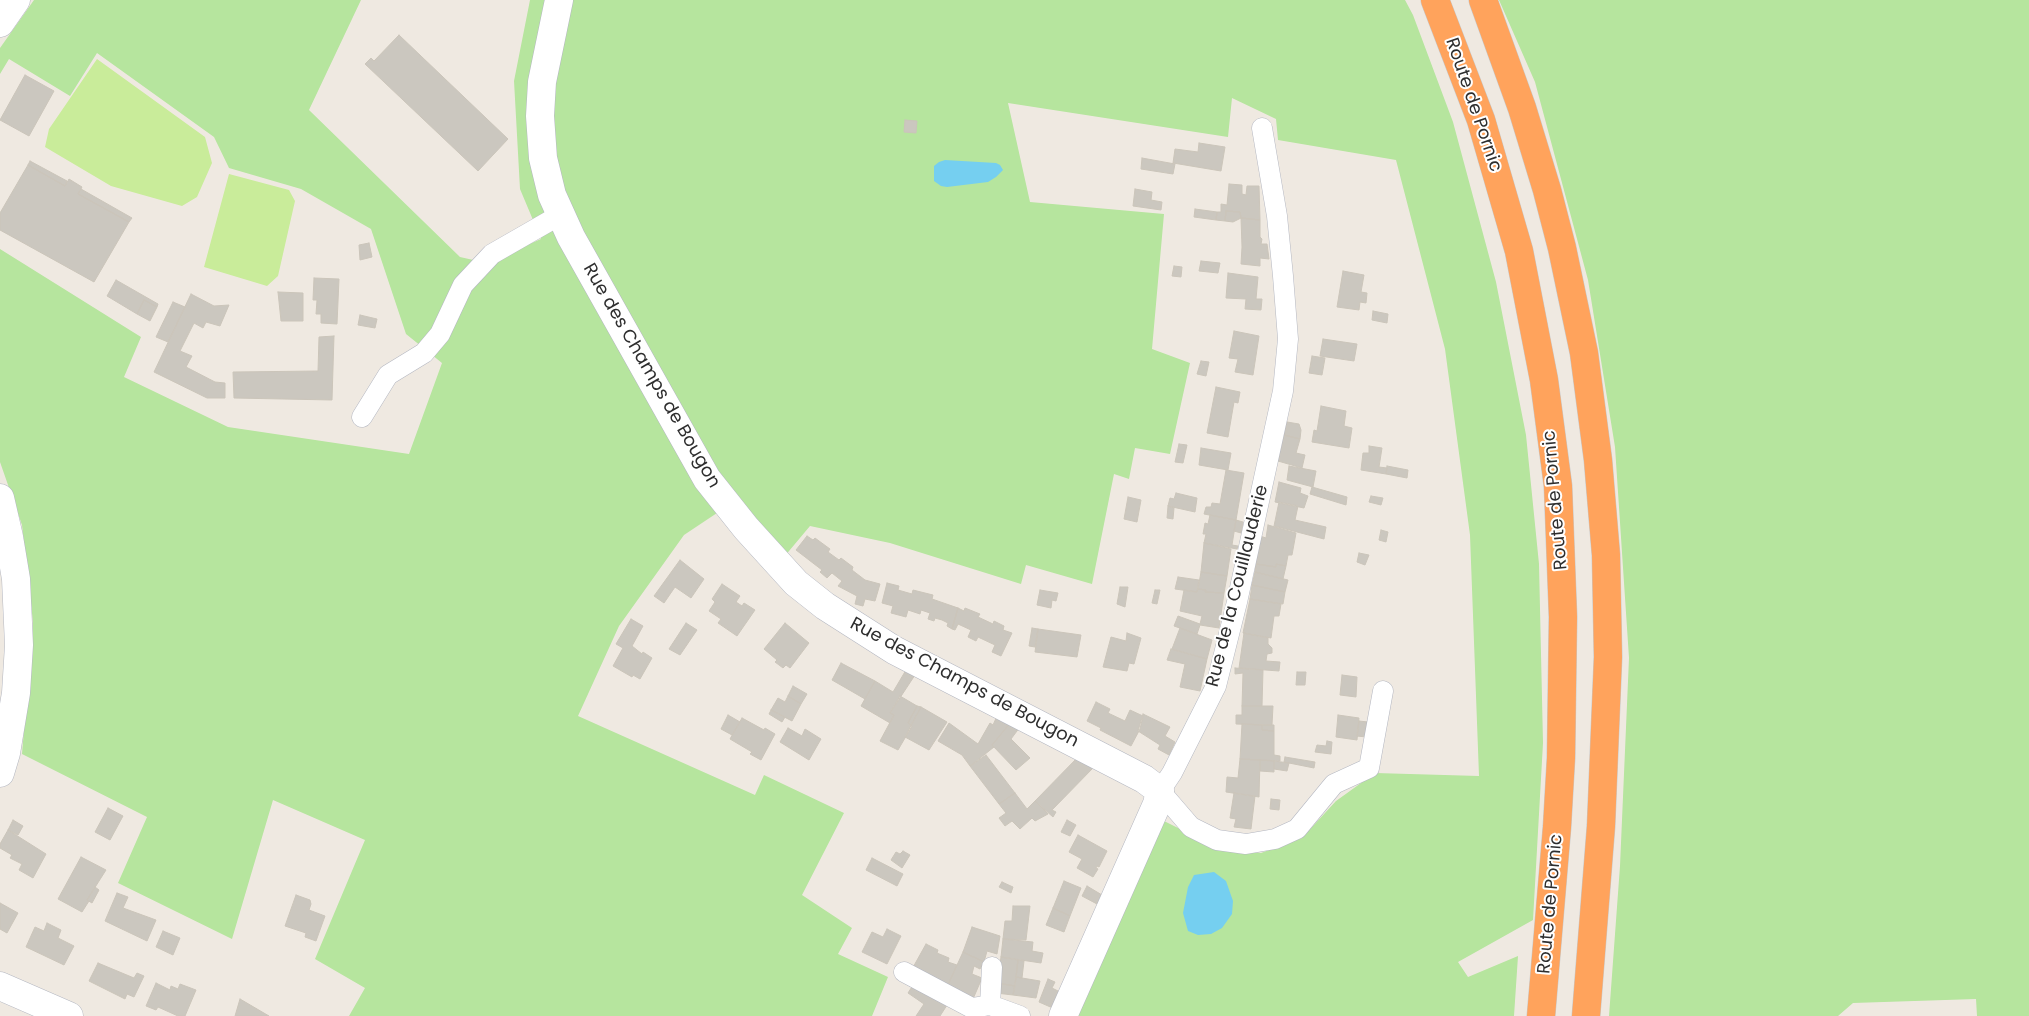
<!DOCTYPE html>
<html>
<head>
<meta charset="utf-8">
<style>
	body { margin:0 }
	canvas { display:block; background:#efe9e1 }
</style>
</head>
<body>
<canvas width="2029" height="1016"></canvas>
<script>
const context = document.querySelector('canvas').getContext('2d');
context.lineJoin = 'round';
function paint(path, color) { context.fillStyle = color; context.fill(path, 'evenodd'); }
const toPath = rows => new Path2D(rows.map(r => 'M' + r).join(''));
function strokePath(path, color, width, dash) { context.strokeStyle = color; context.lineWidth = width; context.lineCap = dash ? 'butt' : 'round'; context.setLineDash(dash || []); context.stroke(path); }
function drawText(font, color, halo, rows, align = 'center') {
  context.font = font + ' Poppins,sans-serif'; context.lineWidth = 4; context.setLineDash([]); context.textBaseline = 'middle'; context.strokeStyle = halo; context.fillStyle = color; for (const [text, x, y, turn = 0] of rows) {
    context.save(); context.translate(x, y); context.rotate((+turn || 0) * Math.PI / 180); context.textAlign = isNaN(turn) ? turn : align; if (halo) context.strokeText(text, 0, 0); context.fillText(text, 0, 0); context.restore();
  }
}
paint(toPath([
	[34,0,361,0,309,110,460,257,491,264,520,248,541,239,520,189,514,81,530,0,1405,0,1413,15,1453,122,1496,282,1526,435,1539,564,1543,743,1533,920,1458,962,1468,977,1518,956,1514,1016,1075,1016,1162,820,1220,849,1261,853,1302,838,1336,801,1375,773,1479,776,1470,535,1445,349,1396,160,1278,140,1276,119,1232,98,1228,137,1008,103,1030,202,1164,214,1152,349,1190,363,1170,454,1135,448,1129,479,1114,474,1092,584,1026,565,1021,584,890,543,810,526,784,557,732,503,684,535,619,626,578,716,755,795,764,775,844,813,802,895,852,928,838,954,888,977,872,1016,349,1016,365,988,315,959,365,840,273,800,232,939,118,883,147,817,22,754,33,622,22,525,0,462,0,249,141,337,124,377,228,427,409,454,442,363,406,334,371,229,301,189,229,168,214,137,97,53,70,96,9,59,0,74,0,48],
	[1499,0,2029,0,2029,1016,1977,1016,1976,999,1853,1003,1838,1016,1609,1016,1620,866,1629,658,1615,447,1588,280,1535,82]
]), '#b6e59e');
paint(toPath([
	[97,59,205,137,212,163,197,197,182,206,111,186,45,147,49,129],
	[229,174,289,190,295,201,278,276,267,286,204,267]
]), '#c9ec9a');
paint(toPath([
	[945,160,996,163,1000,165,1003,170,996,177,988,182,947,187,941,186,934,181,934,166,939,162],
	[1214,872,1226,881,1233,901,1232,914,1222,928,1211,934,1198,935,1188,931,1183,913,1188,887,1194,875]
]), '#75cff0');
const building = toPath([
	[399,35,508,139,478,171,365,64,371,58,374,61,399,35],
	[25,75,54,91,29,136,0,120,25,75],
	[905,120,917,121,916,133,904,132,905,120],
	[1199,143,1225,147,1221,171,1173,163,1175,149,1198,152,1199,143],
	[1142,158,1175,164,1173,174,1141,169,1142,158],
	[30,161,67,181,65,186,28,165,30,161],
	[28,165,65,186,69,179,82,187,78,194,129,222,94,282,0,230,0,213,28,165],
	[1229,184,1242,185,1242,194,1246,195,1247,186,1259,186,1260,220,1241,218,1240,212,1226,211,1225,221,1216,220,1217,212,1221,212,1221,204,1227,205,1229,184],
	[81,189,132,218,129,222,78,194,81,189],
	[1135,189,1152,192,1151,200,1162,202,1161,210,1133,206,1135,189],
	[1195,209,1217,212,1216,220,1194,217,1195,209],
	[1226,211,1240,212,1241,218,1233,222,1225,221,1226,211],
	[1241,218,1260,220,1260,237,1262,239,1261,244,1267,244,1269,259,1260,258,1260,266,1241,264,1242,247,1241,218],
	[369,243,372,257,360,260,359,245,369,243],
	[1201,261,1220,263,1218,273,1199,271,1201,261],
	[1174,266,1182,267,1181,277,1172,276,1174,266],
	[1343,271,1364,275,1361,292,1367,293,1366,303,1360,302,1359,310,1337,307,1343,271],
	[1228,273,1258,277,1256,299,1262,299,1261,310,1245,309,1246,299,1226,298,1228,273],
	[314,278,339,279,337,324,321,323,321,314,316,314,317,300,313,300,314,278],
	[116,280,158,304,157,307,144,300,137,314,107,296,116,280],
	[278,292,303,293,303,321,281,321,278,292],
	[191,294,214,306,229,305,220,326,206,322,203,328,194,323,180,351,192,356,186,367,215,382,225,383,225,398,207,398,154,372,191,294],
	[144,300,157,307,150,321,137,314,144,300],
	[173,302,185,307,168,342,156,337,173,302],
	[1373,311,1388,314,1387,323,1372,320,1373,311],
	[360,315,377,319,375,328,358,325,360,315],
	[1234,331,1259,336,1253,375,1235,372,1238,359,1229,358,1234,331],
	[334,336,332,400,234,398,233,372,318,371,319,337,334,336],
	[1323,339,1357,344,1354,361,1320,356,1323,339],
	[1312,356,1325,358,1322,375,1309,373,1312,356],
	[1201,361,1209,362,1206,376,1197,374,1201,361],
	[1216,387,1240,392,1238,403,1234,402,1228,437,1207,433,1216,387],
	[1321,406,1346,411,1344,426,1352,428,1349,448,1312,442,1314,430,1317,431,1321,406],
	[1287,422,1299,424,1301,430,1300,439,1284,435,1287,422],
	[1284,435,1300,439,1296,453,1305,455,1302,468,1278,461,1284,435],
	[1179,444,1187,445,1183,463,1175,462,1179,444],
	[1369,446,1382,448,1379,467,1387,468,1386,474,1361,470,1363,453,1369,453,1369,446],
	[1201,448,1231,453,1228,470,1199,465,1201,448],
	[1289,466,1316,471,1313,487,1287,480,1289,466],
	[1387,466,1408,470,1407,478,1386,474,1387,466],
	[1226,470,1244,473,1236,520,1204,514,1206,507,1211,507,1212,503,1220,504,1226,470],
	[1279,482,1301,488,1300,493,1308,496,1304,508,1275,502,1279,482],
	[1312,487,1347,497,1346,505,1310,494,1312,487],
	[1176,493,1197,498,1195,512,1168,506,1170,498,1174,499,1176,493],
	[1371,496,1383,498,1381,505,1369,502,1371,496],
	[1128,497,1141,500,1137,522,1124,519,1128,497],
	[1279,502,1298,506,1295,520,1326,527,1324,539,1274,526,1279,502],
	[1168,506,1174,508,1173,519,1167,518,1168,506],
	[1210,515,1236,520,1232,545,1238,546,1237,549,1204,543,1206,534,1203,534,1205,523,1208,524,1210,515],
	[1236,520,1243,522,1241,533,1234,531,1236,520],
	[1268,525,1296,533,1292,555,1288,555,1286,566,1276,564,1276,567,1256,564,1260,536,1266,538,1268,525],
	[1381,530,1388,532,1386,542,1379,540,1381,530],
	[807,536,813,540,815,538,830,549,828,552,839,560,841,558,853,567,852,570,865,580,880,584,875,601,865,599,863,606,855,604,857,596,838,586,842,581,832,573,827,578,820,572,822,570,796,550,807,536],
	[1204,543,1231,549,1227,576,1201,572,1204,543],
	[1359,553,1369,555,1365,565,1357,562,1359,553],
	[680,560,704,579,691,598,675,587,664,603,654,596,680,560],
	[1256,564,1276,567,1276,564,1286,566,1283,579,1255,572,1256,564],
	[1201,572,1227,576,1224,593,1205,592,1206,590,1198,589,1201,572],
	[1255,572,1288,580,1285,592,1252,585,1255,572],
	[1178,577,1199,580,1197,592,1175,589,1178,577],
	[887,583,899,586,898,590,912,594,913,590,933,595,932,599,958,608,952,629,947,626,948,623,942,620,935,618,934,621,928,619,930,613,921,610,920,614,908,610,906,617,891,613,893,606,882,603,887,583],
	[722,584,740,596,736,602,742,606,744,603,755,610,737,636,718,623,721,619,709,611,715,602,712,599,722,584],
	[1252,585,1285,592,1283,604,1250,599,1252,585],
	[1120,587,1128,587,1125,607,1117,604,1120,587],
	[1198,589,1206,590,1205,592,1224,593,1219,628,1200,625,1197,634,1174,626,1178,616,1200,624,1202,616,1180,611,1184,590,1197,592,1198,589],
	[1040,590,1058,593,1056,601,1052,600,1051,608,1037,605,1040,590],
	[1155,590,1160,590,1157,604,1152,603,1155,590],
	[1250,599,1281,604,1279,616,1274,616,1271,638,1243,633,1250,599],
	[958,608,964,611,965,608,980,614,978,617,993,624,994,621,1004,626,1003,630,1012,633,1001,656,992,652,995,645,978,637,976,641,968,637,971,630,958,624,955,630,952,629,958,608],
	[631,619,643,626,632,646,642,654,643,652,652,658,640,679,633,675,632,677,613,666,623,648,616,644,631,619],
	[686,623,697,630,680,655,669,649,686,623],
	[785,623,809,643,790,668,786,665,783,668,775,662,777,660,764,649,785,623],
	[1032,628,1038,629,1035,647,1029,646,1032,628],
	[1180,628,1212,640,1207,659,1172,649,1180,628],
	[1038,629,1081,635,1077,657,1035,652,1038,629],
	[1127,633,1141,638,1134,664,1129,663,1127,671,1103,667,1111,637,1126,641,1127,633],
	[1244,633,1268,638,1268,644,1272,648,1272,653,1267,654,1266,661,1280,662,1279,671,1239,668,1244,633],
	[1171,649,1207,659,1200,691,1180,687,1185,664,1167,660,1171,649],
	[841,663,875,681,865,699,832,680,841,663],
	[1235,668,1263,670,1262,706,1242,706,1243,673,1235,674,1235,668],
	[906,670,915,675,890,713,894,715,890,723,861,706,875,681,893,692,906,670],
	[1297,672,1306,672,1305,685,1296,685,1297,672],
	[1342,675,1357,677,1356,697,1340,695,1342,675],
	[793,686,807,694,801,704,788,696,793,686],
	[788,696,801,704,792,721,771,710,778,698,785,702,788,696],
	[900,696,917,706,908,723,912,726,898,750,880,741,894,715,890,713,900,696],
	[1096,702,1110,709,1108,713,1125,721,1130,710,1143,716,1140,729,1131,746,1100,730,1101,728,1087,721,1096,702],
	[917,706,921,707,911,725,908,723,917,706],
	[1242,706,1273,706,1272,725,1236,724,1236,715,1242,715,1242,706],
	[921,707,947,722,929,750,905,737,921,707],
	[771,710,785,717,782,722,769,714,771,710],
	[1143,714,1170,727,1165,736,1175,742,1169,755,1158,749,1160,745,1138,731,1143,714],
	[728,715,740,722,732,735,721,729,728,715],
	[1338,715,1359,718,1357,740,1336,737,1338,715],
	[997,716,1011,722,992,745,994,747,970,766,962,755,938,741,949,723,978,744,990,723,993,725,997,716],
	[742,718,764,730,765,728,775,734,761,760,750,754,752,752,730,739,742,718],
	[1359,721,1368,722,1366,737,1357,736,1359,721],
	[1011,722,1020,727,1011,739,1030,758,1016,770,992,745,1011,722],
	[1242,724,1262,725,1262,730,1274,731,1274,755,1280,756,1280,761,1240,759,1242,724],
	[1262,725,1274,725,1274,731,1262,730,1262,725],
	[788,728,802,736,805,729,821,739,809,760,780,742,788,728],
	[1327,741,1332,742,1331,754,1315,752,1317,745,1326,746,1327,741],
	[986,755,1015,793,999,804,970,766,986,755],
	[1078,757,1093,768,1052,810,1056,812,1053,817,1035,801,1078,757],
	[1285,757,1315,762,1314,768,1284,762,1285,757],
	[1240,759,1260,760,1259,797,1226,792,1227,777,1238,778,1240,759],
	[1260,760,1274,761,1274,772,1260,771,1260,760],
	[1274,761,1289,763,1287,771,1274,769,1274,761],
	[1015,793,1027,809,1035,801,1048,814,1035,821,1032,818,1020,829,1012,821,1005,826,999,818,1006,813,999,804,1015,793],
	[1234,793,1255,796,1251,829,1234,827,1236,819,1230,818,1234,793],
	[1271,799,1280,800,1279,810,1270,809,1271,799],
	[108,808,123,816,110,840,95,832,108,808],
	[13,820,23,826,18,835,8,830,13,820],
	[1067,820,1076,825,1070,836,1061,832,1067,820],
	[8,830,46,854,33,878,19,870,22,864,10,858,12,855,0,848,0,844,8,830],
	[1078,835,1107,851,1099,867,1097,866,1096,868,1098,869,1093,877,1077,868,1082,859,1069,852,1078,835],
	[903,851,910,855,902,868,891,860,896,852,900,854,903,851],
	[81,857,106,870,87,900,89,901,82,912,58,899,81,857],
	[872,858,903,874,897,886,866,870,872,858],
	[1064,881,1081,888,1070,916,1053,908,1064,881],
	[1002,882,1013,887,1011,893,999,887,1002,882],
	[1087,886,1102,895,1097,904,1082,896,1087,886],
	[95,887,99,890,92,903,87,900,95,887],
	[117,893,128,897,123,908,156,920,147,941,105,921,117,893],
	[296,895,310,900,311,904,309,910,325,916,316,941,305,937,306,933,285,926,296,895],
	[0,903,18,913,7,933,0,929,0,903],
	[1013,906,1030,906,1026,940,1003,939,1005,921,1012,921,1013,906],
	[1053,908,1070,916,1064,932,1046,925,1053,908],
	[47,923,61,930,58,938,74,946,64,965,26,947,35,927,44,931,47,923],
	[972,927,1000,936,997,954,987,951,984,962,963,952,972,927],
	[887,929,901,936,887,964,862,952,872,932,883,937,887,929],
	[163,931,180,938,173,955,156,947,163,931],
	[1003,939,1033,942,1032,951,1043,953,1041,963,1001,957,1003,939],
	[926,944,938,950,937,953,949,958,948,962,957,965,947,987,911,971,926,944],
	[963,952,984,962,980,969,974,966,972,974,982,978,973,999,947,987,963,952],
	[1001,957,1018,960,1015,986,997,983,1001,957],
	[1018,960,1024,961,1022,978,1016,977,1018,960],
	[98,963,134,978,137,973,144,976,134,997,127,994,125,999,89,981,98,963],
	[1016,977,1040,981,1036,998,1013,995,1016,977],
	[1048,979,1055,982,1052,988,1062,993,1055,1009,1039,1002,1048,979],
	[915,982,949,1002,940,1016,916,1016,924,1004,908,993,915,982],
	[156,983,170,990,171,986,178,989,180,984,196,990,185,1016,178,1016,158,1007,156,1010,146,1006,156,983],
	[997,983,1015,986,1013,995,996,993,997,983],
	[240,999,269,1016,235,1016,240,999]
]);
paint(building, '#cbc7bf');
strokePath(building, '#cbc5ba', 1);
const street = toPath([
	[1262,128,1277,216,1283,276,1288,339,1283,391,1237,602,1216,686,1172,773,1160,791,1191,827,1217,840,1246,844,1275,839,1297,829,1334,784,1369,768,1383,691],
	[362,417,388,375,424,353,440,334,463,285,492,254,560,215],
	[904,972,972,1008,990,1005,1020,1016],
	[990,1005,992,967]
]);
const secondary = toPath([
	[559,0,542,82,540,116,543,158,552,195,571,237,707,479,746,528,796,583,825,606,894,650,1144,779,1160,791,1157,804,1063,1016],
	[0,23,16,0],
	[0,498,9,537,16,579,19,645,16,693,6,753,0,773],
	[0,986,69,1016]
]);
const highway = toPath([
	[1435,0,1481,120,1519,251,1544,380,1558,486,1563,617,1561,758,1557,827,1541,1016],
	[1483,0,1522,108,1547,190,1562,248,1584,353,1598,460,1606,555,1608,657,1601,826,1586,1016]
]);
strokePath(street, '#b4b7c1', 21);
strokePath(secondary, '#b4b7c1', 29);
strokePath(highway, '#c9c9c9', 29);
strokePath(street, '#fff', 20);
strokePath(secondary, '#fff', 28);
strokePath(highway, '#ffa35c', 28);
drawText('18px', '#2e2e2e', '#fff', [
	["Route de Pornic",1473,105,71],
	["Rue des Champs de Bougon",651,376,60],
	["Route de Pornic",1556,500,-95],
	["Rue de la Couillauderie",1238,586,-76],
	["Rue des Champs de Bougon",964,683,28],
	["Route de Pornic",1551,904,-85]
]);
</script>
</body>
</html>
